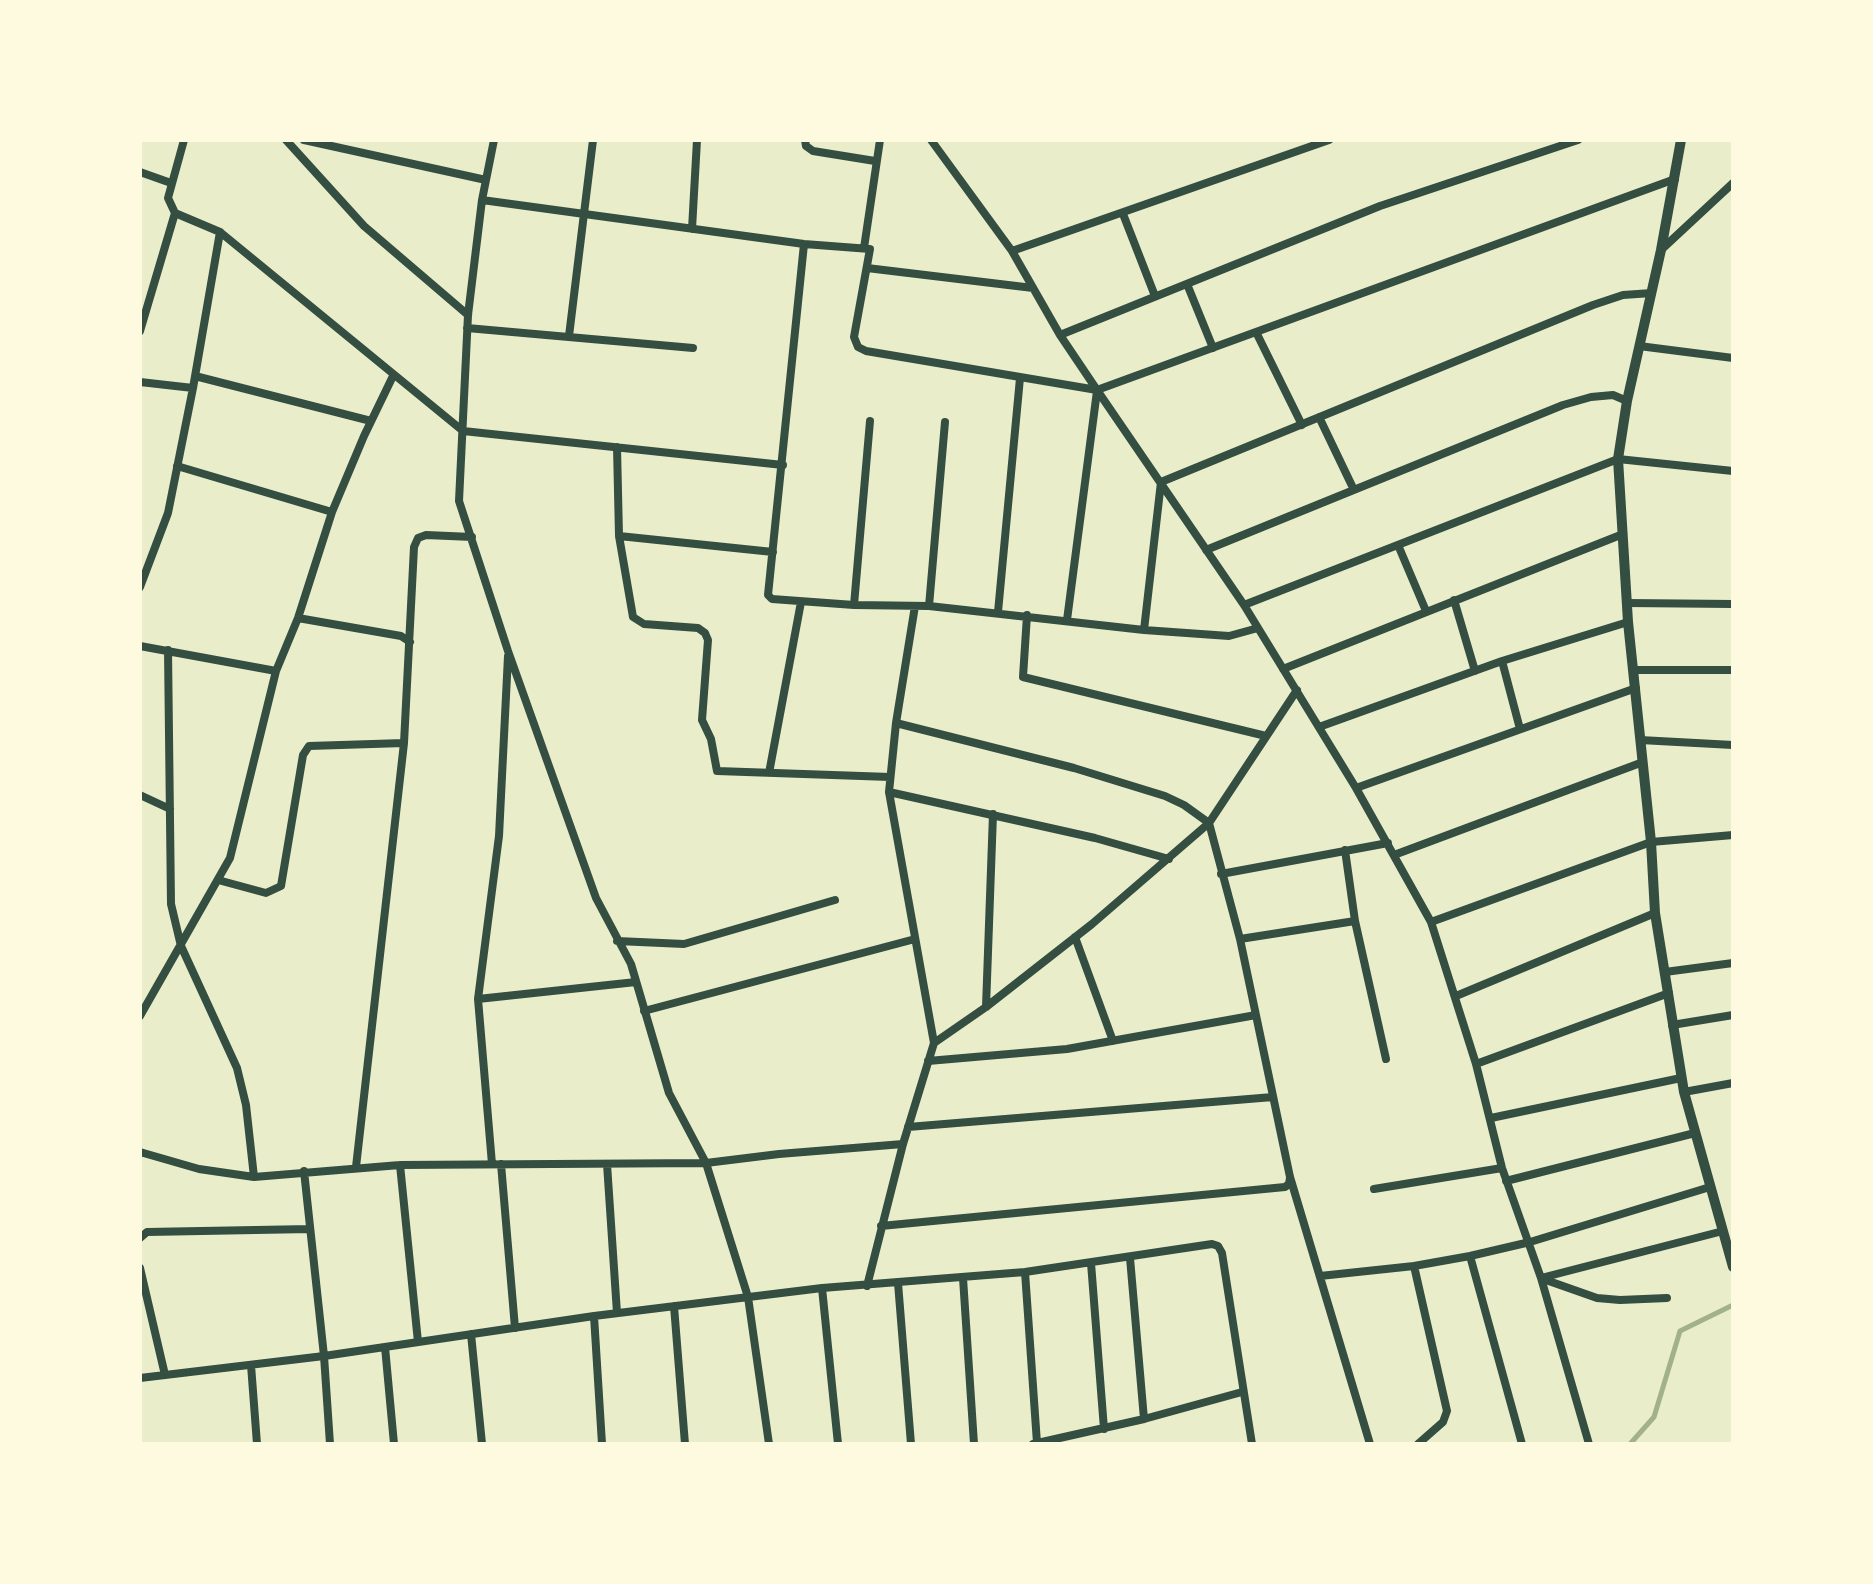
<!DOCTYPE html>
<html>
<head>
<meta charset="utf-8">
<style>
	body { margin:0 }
	#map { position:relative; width:1873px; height:1584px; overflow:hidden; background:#e9edc9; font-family:Helvetica,sans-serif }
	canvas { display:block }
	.frame { position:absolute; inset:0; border:142px solid #fefae0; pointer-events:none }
</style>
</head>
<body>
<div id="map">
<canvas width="1873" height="1584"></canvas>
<div class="frame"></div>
</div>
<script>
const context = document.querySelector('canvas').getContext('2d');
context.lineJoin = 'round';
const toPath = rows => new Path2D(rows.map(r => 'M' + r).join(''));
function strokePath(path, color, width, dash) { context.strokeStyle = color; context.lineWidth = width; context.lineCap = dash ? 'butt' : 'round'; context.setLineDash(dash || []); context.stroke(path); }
strokePath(toPath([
	[1630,1444,1654,1417,1680,1331,1733,1305]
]), '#a3b18a', 5);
strokePath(toPath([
	[184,140,168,198,175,213,220,232,463,431,783,465],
	[286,140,364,226,468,315],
	[304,140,486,180],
	[494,140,482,200,468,315,459,501,508,651,596,898,631,964,669,1093,706,1163,748,1297,769,1444],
	[805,140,806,146,813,151,875,161],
	[931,140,1012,251,1060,335,1097,390,1244,605,1356,788,1431,922,1476,1064,1502,1168,1541,1278,1589,1444],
	[140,172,171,183],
	[482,200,804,244,870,249,854,337,858,347,866,351,1097,390,1675,179],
	[1123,214,1155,296],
	[692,229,697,140],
	[804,244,768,595,772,599,854,605,929,606,1144,630,1229,636,1258,628],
	[864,248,880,140],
	[1661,250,1733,183],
	[1012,251,1329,140],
	[867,268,1033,288],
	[1187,284,1213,348],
	[467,328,693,348],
	[140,331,175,213],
	[1256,332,1302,425],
	[1060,335,1380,206,1578,140],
	[569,336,593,140],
	[1639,346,1733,358],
	[195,376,371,421],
	[140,382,193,388],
	[1319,417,1354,490],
	[617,447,619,536,633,617,644,624,698,628,705,633,708,640,702,720,711,739,717,771,890,777],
	[177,466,332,512],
	[619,536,773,552],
	[1398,545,1426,611],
	[1206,550,1563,405,1591,397,1613,395,1627,401],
	[140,587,168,513,193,388,220,232],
	[1454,600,1475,671],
	[1627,603,1733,604],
	[854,605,870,421],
	[1244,605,1618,459,1733,471],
	[929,606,945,422],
	[998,612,1020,378],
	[1027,615,1023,677,1266,736],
	[298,618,401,636,410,642],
	[1067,620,1097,391],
	[1144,630,1161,482,1593,305,1623,295,1652,293],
	[140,646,276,671],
	[168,650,171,904,181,946,237,1068,246,1105,254,1177],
	[1502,661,1520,729],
	[1283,669,1623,534],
	[1633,670,1733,670],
	[896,723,1074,768,1165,796,1184,805,1209,823,1240,939,1290,1177,1370,1444],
	[1319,727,1502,661,1628,622],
	[1640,740,1733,745],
	[769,773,801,602],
	[1356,788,1636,688],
	[889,792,1095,838,1169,859],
	[140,795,170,809],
	[1345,850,1355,921,1386,1059],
	[1394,855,1643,762],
	[1221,874,1388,843],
	[218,880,266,893,281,886,303,755,309,746,404,743],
	[1431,922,1651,842,1733,835],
	[1075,937,1113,1041],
	[1240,939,1355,921],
	[617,941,684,944,835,900],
	[1665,972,1733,963],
	[1456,996,1655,913],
	[478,999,636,982],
	[986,1007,993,814],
	[644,1011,915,939],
	[140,1016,230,858,276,671,298,618,332,512,364,436,393,376],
	[1672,1025,1733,1015],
	[934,1043,986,1007,1092,924,1209,823,1297,690],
	[928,1061,1067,1049,1256,1015],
	[1476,1064,1669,993],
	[1684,1092,1733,1083],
	[1491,1118,1681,1078],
	[908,1127,1273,1097],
	[140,1152,199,1169,254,1177,400,1165,706,1163,779,1154,903,1144],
	[492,1164,478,999,499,836,508,656],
	[501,1164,515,1328],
	[607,1164,617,1313],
	[400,1165,418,1342],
	[356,1167,404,743,414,547,418,538,426,535,472,537],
	[304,1171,324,1356,330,1444],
	[1506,1181,1695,1133],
	[1374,1189,1502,1168],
	[881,1226,1285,1187,1289,1184,1290,1178],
	[140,1238,147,1232,310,1229],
	[1470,1256,1522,1444],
	[1130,1258,1144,1419],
	[1091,1263,1104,1429],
	[1414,1266,1447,1411,1443,1422,1418,1444],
	[140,1268,165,1375],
	[1025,1272,1037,1443],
	[1320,1276,1414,1266,1470,1256,1530,1242,1710,1187],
	[963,1278,974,1444],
	[1541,1278,1723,1231],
	[1543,1279,1597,1298,1620,1300,1667,1298],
	[898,1283,911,1444],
	[867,1286,903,1144,934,1043,889,792,896,723,915,606],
	[822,1288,838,1444],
	[674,1306,685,1444],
	[594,1316,602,1444],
	[471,1334,482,1444],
	[385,1347,394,1444],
	[251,1365,257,1444],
	[140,1378,324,1356,594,1316,822,1288,1025,1272,1212,1244,1218,1246,1222,1253,1252,1444],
	[1033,1444,1144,1419,1242,1392]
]), '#344e41', 8);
strokePath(toPath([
	[1681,140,1661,250,1627,401,1618,459,1628,622,1651,842,1655,913,1684,1092,1733,1267]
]), '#344e41', 10);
</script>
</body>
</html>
